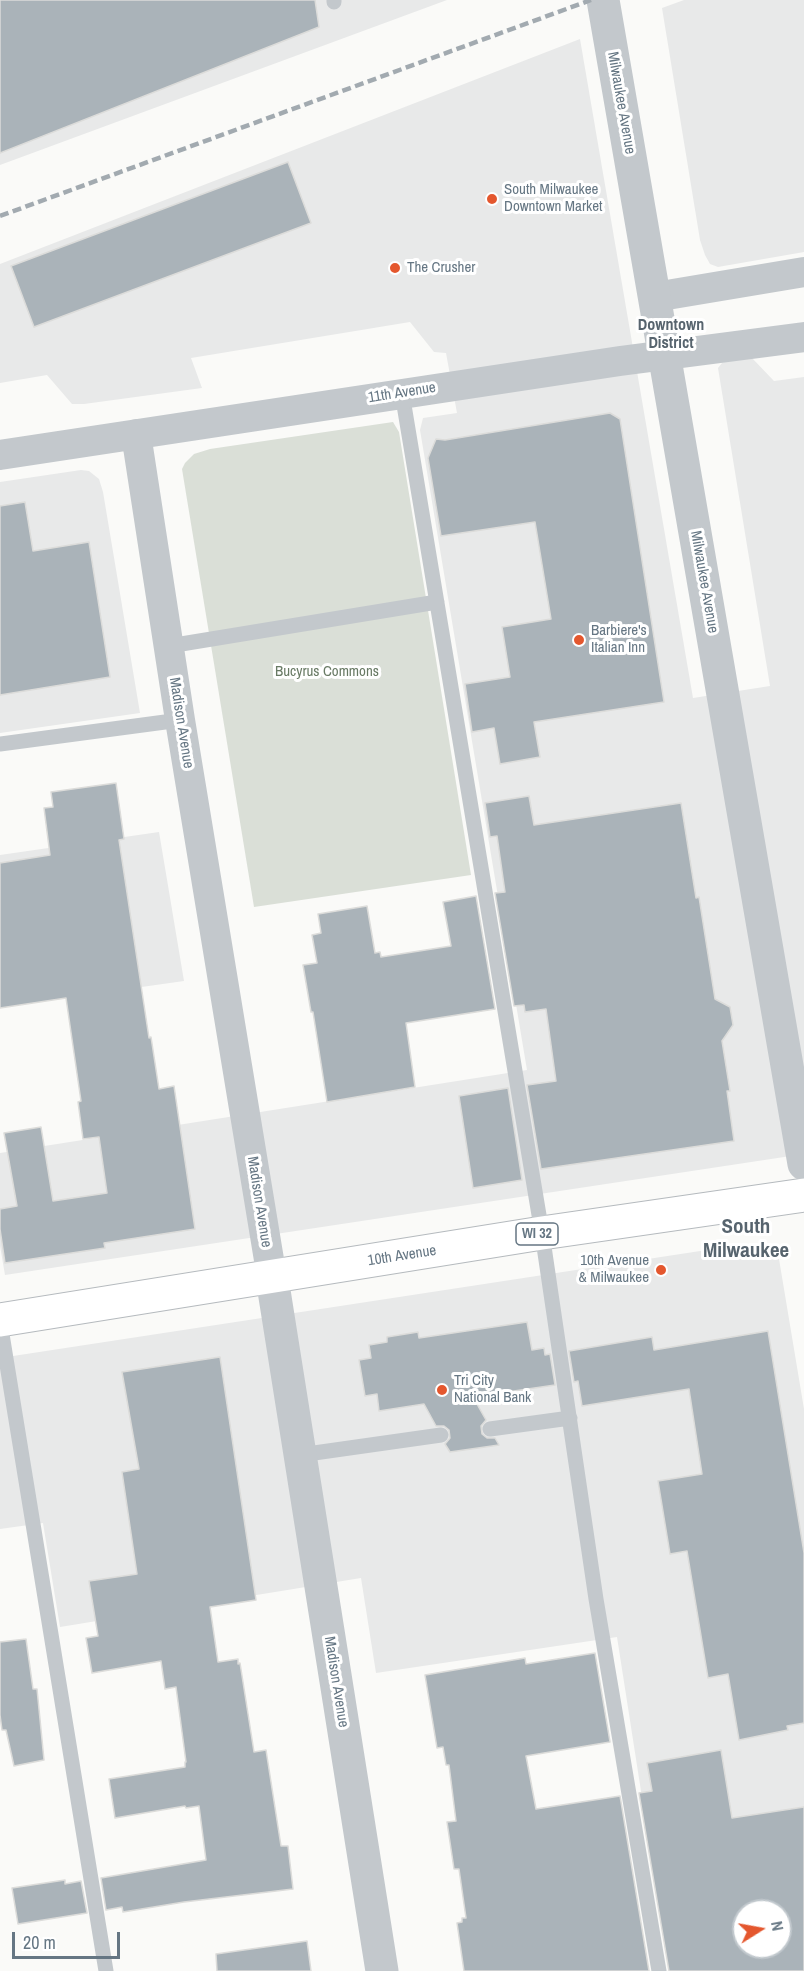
<!DOCTYPE html>
<html>
<head>
<meta charset="utf-8">
<style>
	body { margin:0 }
	#map { position:relative; width:804px; height:1971px; overflow:hidden; background:#fafaf8; font-family:"Archivo Narrow",sans-serif }
	canvas { display:block }
	.north { position:absolute; left:732px; top:1899px; width:60px; height:60px; box-sizing:border-box; background:#fff; border:2px solid #c1c8cd; border-radius:50%; rotate:79deg; font-size:16px; font-weight:700; line-height:24px; text-align:center; color:#657683 }
	.north::after { content:''; display:block; margin:auto; width:21px; height:27px; background:#e4572e; clip-path:polygon(50% 0,100% 100%,50% 72%,0 100%) }
	.scale { position:absolute; left:12px; top:1932px; width:108px; height:27px; box-sizing:border-box; border:3px solid #657683; border-top:0; padding-left:8px; font-size:18px; line-height:21px; white-space:nowrap; color:#657683; -webkit-text-stroke:4px #fff; paint-order:stroke }
</style>
</head>
<body>
<div id="map">
<canvas width="804" height="1971"></canvas>
<div class="north">N</div>
<div class="scale">20 m</div>
</div>
<script>
const context = document.querySelector('canvas').getContext('2d');
context.lineJoin = 'round';
function paint(path, color) { context.fillStyle = color; context.fill(path, 'evenodd'); }
const toPath = rows => new Path2D(rows.map(r => 'M' + r).join(''));
function strokePath(path, color, width, dash) { context.strokeStyle = color; context.lineWidth = width; context.lineCap = dash ? 'butt' : 'round'; context.setLineDash(dash || []); context.stroke(path); }
function drawText(font, color, halo, rows, align = 'center') {
  context.font = font + ' "Archivo Narrow",sans-serif'; context.lineWidth = 6; context.setLineDash([]); context.textBaseline = 'middle'; context.strokeStyle = halo; context.fillStyle = color; for (const [text, x, y, turn = 0] of rows) {
    context.save(); context.translate(x, y); context.rotate((+turn || 0) * Math.PI / 180); context.textAlign = isNaN(turn) ? turn : align; if (halo) context.strokeText(text, 0, 0); context.fillText(text, 0, 0); context.restore();
  }
}
paint(toPath([
	[0,0,447,0,0,165],
	[684,0,804,0,804,252,718,267,710,264,705,255,700,240,662,8],
	[580,39,693,698,770,686,718,368,722,363,728,360,752,358,774,381,804,377,804,1154,5,1275,0,1246,0,1153,527,1070,420,430,423,418,457,413,446,353,434,352,410,322,191,358,202,388,84,404,72,404,47,375,0,383,0,264],
	[81,470,89,471,99,479,103,492,140,713,0,733,0,482],
	[159,832,184,981,0,1007,0,855],
	[746,1244,761,1244,768,1246,779,1259,804,1409,804,1971,669,1971,617,1637,376,1673,361,1578,60,1627,43,1523,0,1529,0,1358],
	[744,1911,780,1911,780,1947,744,1947]
]), '#e8e9e9');
paint(toPath([
	[393,422,399,432,471,875,254,907,182,469,185,463,194,454,210,449]
]), '#dadfd7');
const building = toPath([
	[0,0,315,0,319,27,0,153,0,0],
	[288,162,311,223,34,327,11,266,288,162],
	[610,413,620,419,664,702,534,722,540,757,500,764,494,728,472,732,465,684,510,677,502,627,551,619,535,522,441,536,428,458,436,439,445,440,610,413],
	[25,502,33,551,89,542,110,677,0,695,0,506,25,502],
	[116,783,124,839,119,840,149,1038,151,1037,159,1089,174,1086,195,1229,104,1243,105,1248,5,1263,0,1229,0,1209,17,1206,4,1133,41,1127,53,1201,107,1193,99,1137,83,1139,78,1102,81,1101,66,998,0,1008,0,863,50,855,44,808,53,807,51,792,116,783],
	[529,796,534,825,681,803,696,898,699,897,715,999,730,1007,733,1025,722,1041,730,1091,727,1091,734,1141,541,1169,527,1085,556,1081,546,1009,525,1012,524,1005,514,1006,495,893,505,892,497,836,490,837,485,803,529,796],
	[476,896,495,1009,406,1023,415,1087,327,1102,313,1012,311,1012,303,965,317,963,312,935,321,933,318,914,367,906,375,953,380,952,381,957,451,946,443,902,476,896],
	[508,1088,522,1180,473,1188,459,1096,508,1088],
	[527,1322,532,1350,544,1348,545,1355,550,1354,555,1385,473,1397,486,1420,481,1426,482,1434,487,1438,495,1438,499,1445,450,1452,445,1444,450,1438,449,1430,444,1426,436,1426,424,1404,379,1411,377,1394,365,1396,359,1360,371,1358,369,1345,387,1342,387,1337,418,1332,419,1338,527,1322],
	[768,1331,804,1553,804,1723,787,1726,788,1730,739,1740,728,1674,708,1678,687,1551,670,1554,658,1481,702,1474,689,1389,582,1406,578,1381,574,1382,569,1351,652,1337,654,1350,768,1331],
	[220,1357,256,1600,210,1607,218,1662,238,1659,238,1664,240,1663,254,1752,266,1750,281,1846,288,1846,293,1889,184,1902,123,1912,122,1907,106,1910,101,1878,206,1860,199,1806,186,1808,185,1806,115,1818,109,1779,185,1767,185,1762,186,1762,176,1687,165,1689,161,1661,92,1673,86,1638,98,1636,89,1581,137,1574,122,1472,139,1469,122,1372,220,1357],
	[26,1639,33,1689,37,1689,44,1760,14,1766,6,1730,2,1730,0,1715,0,1642,26,1639],
	[595,1653,610,1742,526,1756,536,1809,620,1796,649,1971,464,1971,457,1923,462,1922,462,1918,466,1918,459,1869,454,1869,447,1822,456,1821,449,1765,446,1765,443,1747,437,1748,425,1675,525,1658,526,1664,595,1653],
	[721,1750,732,1818,804,1807,804,1971,669,1971,639,1793,652,1791,647,1763,721,1750],
	[744,1911,780,1911,780,1947,744,1947,744,1911],
	[65,1880,65,1884,81,1881,87,1913,18,1924,12,1888,65,1880],
	[307,1941,311,1971,217,1971,216,1954,307,1941]
]);
paint(building, '#aab3b9');
strokePath(building, '#dcdcda', 1.5);
const primary = toPath([
	[0,1320,542,1233,804,1195]
]);
strokePath(primary, '#b5babe', 35);
strokePath(toPath([
	[334,0,334,2],
	[402,393,542,1233,596,1599,659,1971],
	[169,646,437,602],
	[0,744,180,720],
	[0,1322,106,1971],
	[490,1429,570,1418],
	[300,1455,441,1435]
]), '#c3c8cc', 15);
strokePath(toPath([
	[655,297,804,272],
	[136,434,180,720,272,1278],
	[0,455,620,361,804,337]
]), '#c3c8cc', 30);
strokePath(toPath([
	[603,0,804,1164],
	[272,1278,382,1971]
]), '#c3c8cc', 33);
strokePath(primary, '#fff', 33);
strokePath(toPath([
	[0,216,591,0]
]), '#a2aab0', 4.5, [9, 4.5]);
for (const [x, y, r, color] of [
	[492,199,6,"#e4572e"],
	[395,268,6,"#e4572e"],
	[579,640,6,"#e4572e"],
	[661,1270,6,"#e4572e"],
	[442,1390,6,"#e4572e"]
]) { const dot = new Path2D(); dot.arc(x, y, r, 0, 2 * Math.PI); context.fillStyle = color; context.fill(dot); strokePath(dot, '#fff', 2); }
for (const [x, y, w] of [
	[537,1234,42]
]) { const box = new Path2D(); box.roundRect(x - w / 2, y - 11, w, 22, 4.5); context.fillStyle = '#fff'; context.fill(box); strokePath(box, '#657683', 1.5); }
drawText('bold 14px', '#657683', null, [
	["WI 32",537,1234]
]);
drawText('15px', '#657683', '#fff', [
	["Milwaukee Avenue",621,103,80],
	["11th Avenue",402,393,-9],
	["Milwaukee Avenue",704,582,80],
	["Madison Avenue",181,723,81],
	["Madison Avenue",259,1202,81],
	["10th Avenue",402,1256,-9],
	["Madison Avenue",336,1682,81]
]);
drawText('15px', '#657683', '#fff', [
	["South Milwaukee",504,190],
	["Downtown Market",504,207],
	["The Crusher",407,268],
	["Barbiere's",591,631],
	["Italian Inn",591,648],
	["10th Avenue",649,1261,"right"],
	["& Milwaukee",649,1278,"right"],
	["Tri City",454,1381],
	["National Bank",454,1398]
], 'left');
drawText('15px', '#687a64', '#fff', [
	["Bucyrus Commons",327,672]
]);
drawText('bold 16px', '#57646e', '#fff', [
	["Downtown",671,326],
	["District",671,344]
]);
drawText('bold 21px', '#57646e', '#fff', [
	["South",746,1227],
	["Milwaukee",746,1251]
]);
</script>
</body>
</html>
